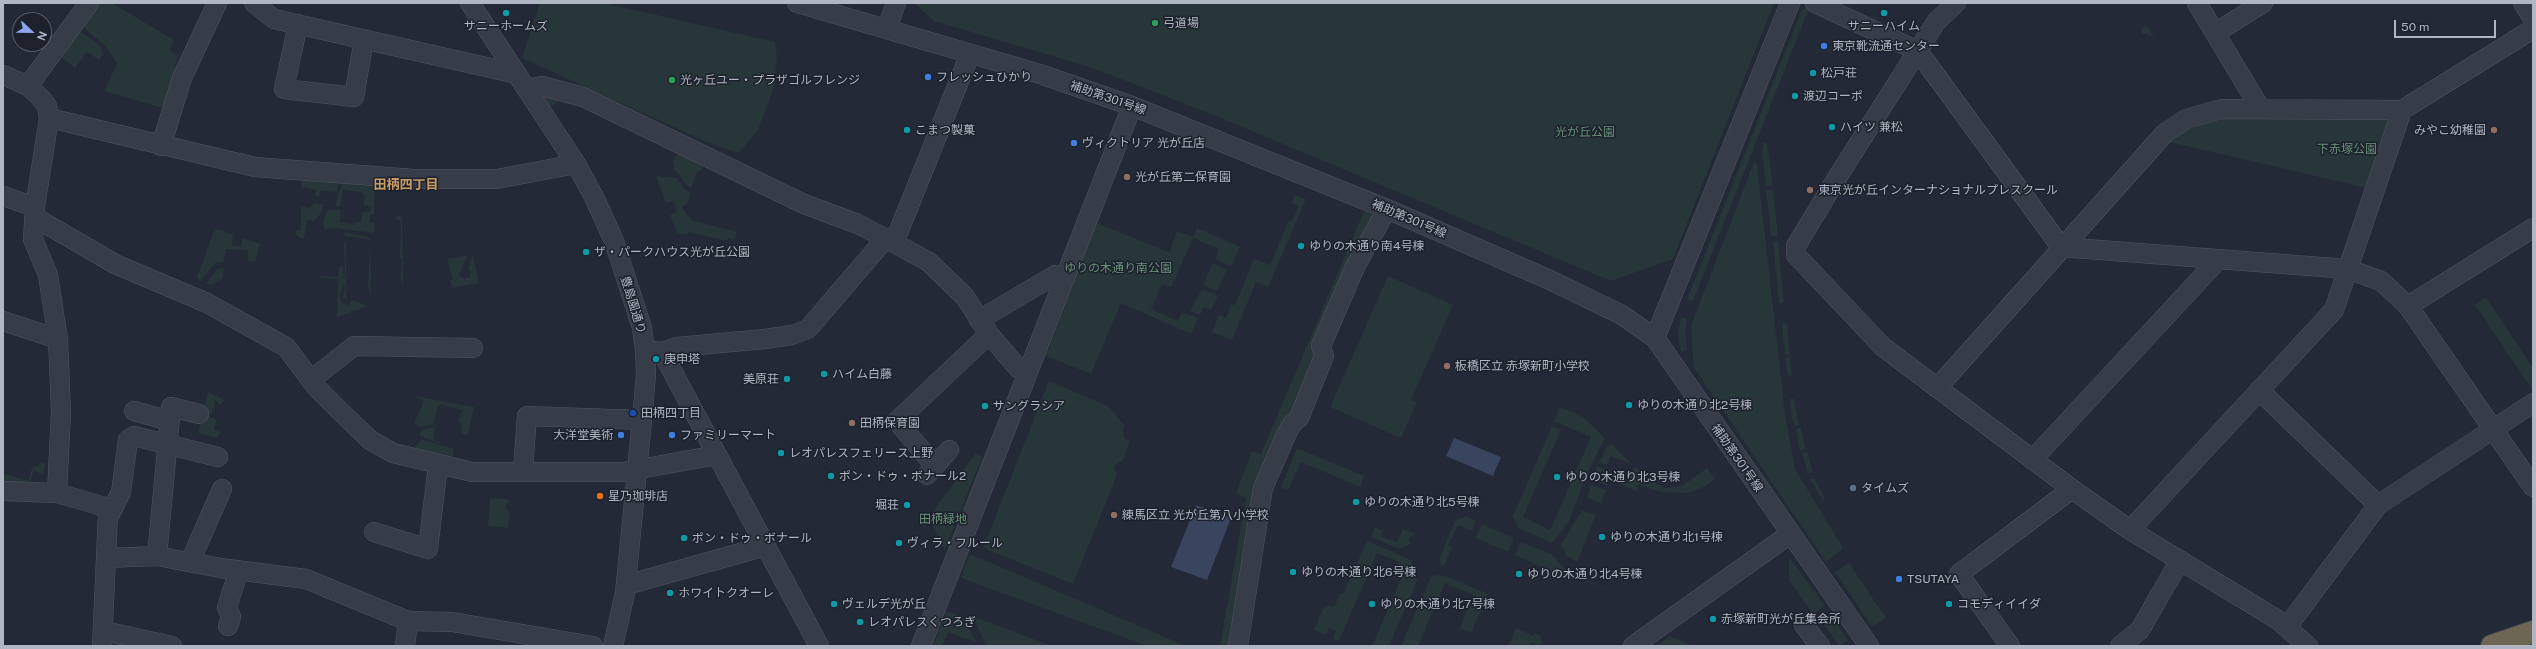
<!DOCTYPE html>
<html>
<head>
<meta charset="utf-8">
<style>
	body { margin:0 }
	#map { position:relative; width:2536px; height:649px; overflow:hidden; background:#232937; font-family:"Public Sans",sans-serif }
	canvas { display:block }
	.frame { position:absolute; inset:0; border:4px solid #b1b6c4; pointer-events:none }
	.north { position:absolute; left:12px; top:12px; width:40px; height:40px; box-sizing:border-box; background:#1c212c; border:1px solid #585d69; border-radius:50%; rotate:112deg; font-size:11px; font-weight:700; line-height:16px; text-align:center; color:#b1b6c4 }
	.north::after { content:''; display:block; margin:auto; width:14px; height:18px; background:#8ca7ef; clip-path:polygon(50% 0,100% 100%,50% 72%,0 100%) }
	.scale { position:absolute; left:2394px; top:20px; width:102px; height:18px; box-sizing:border-box; border:2px solid #b1b6c4; border-top:0; padding-left:5px; font-size:12px; line-height:14px; white-space:nowrap; color:#b1b6c4; -webkit-text-stroke:3px #1c212c; paint-order:stroke }
</style>
</head>
<body>
<div id="map">
<canvas width="2536" height="649"></canvas>
<div class="frame"></div>
<div class="north">N</div>
<div class="scale">50 m</div>
</div>
<script>
const context = document.querySelector('canvas').getContext('2d');
context.lineJoin = 'round';
function paint(path, color) { context.fillStyle = color; context.fill(path, 'evenodd'); }
const toPath = rows => new Path2D(rows.map(r => 'M' + r).join(''));
function strokePath(path, color, width, dash) { context.strokeStyle = color; context.lineWidth = width; context.lineCap = dash ? 'butt' : 'round'; context.setLineDash(dash || []); context.stroke(path); }
function drawText(font, color, halo, rows, align = 'center') {
  context.font = font + ' "Public Sans","Noto Sans JP",sans-serif'; context.lineWidth = 3; context.setLineDash([]); context.textBaseline = 'middle'; context.strokeStyle = halo; context.fillStyle = color; for (const [text, x, y, turn = 0] of rows) {
    context.save(); context.translate(x, y); context.rotate((+turn || 0) * Math.PI / 180); context.textAlign = isNaN(turn) ? turn : align; if (halo) context.strokeText(text, 0, 0); context.fillText(text, 0, 0); context.restore();
  }
}
paint(toPath([
	[97,3,112,3,174,40,169,50,179,56,174,66,181,69,169,110,104,91,117,64,105,45,86,30,83,22],
	[540,3,604,3,775,42,777,57,774,87,758,130,739,153,709,143,522,58],
	[914,3,1774,3,1673,259,1611,281,1216,116,1093,68,934,21],
	[1806,8,1808,11,1693,301,1687,299,1802,9],
	[2147,26,2162,51,2151,35,2146,37,2148,33,2141,35,2142,29],
	[80,31,100,46,103,54,99,60,87,52,75,68,57,54],
	[539,90,564,95,550,108],
	[2391,115,2371,189,2165,141,2205,117],
	[1763,143,1767,143,1773,185,1766,186,1762,155],
	[682,152,705,163,701,171,697,172,691,188,684,183,680,175,675,171,673,161,677,155],
	[1754,162,1757,165,1785,414,1795,469,1843,548,1826,562,1694,368,1693,360,1691,326],
	[302,176,339,179,337,192,320,191,319,197,315,196,316,190,301,187],
	[656,176,677,178,685,190,690,192,688,203,682,207,688,216,691,217,691,220,737,232,735,240,728,238,727,241,688,232,687,235,677,233,670,215,677,212,674,201,666,203],
	[344,179,375,182,374,214,370,215,370,223,374,223,374,233,336,228,324,229,323,220,328,210,340,210,340,222,356,225,356,222,361,222,362,213,370,211,371,207,363,205,365,197,361,192,343,190,340,206,336,206,337,196],
	[1766,190,1773,190,1778,236,1771,236],
	[1295,195,1306,199,1268,287,1256,282,1232,340,1212,332,1219,315,1226,318,1231,304,1235,305,1254,259,1270,265,1289,220,1292,221,1298,206,1292,203],
	[314,203,323,204,321,213,314,221,307,220,304,239,298,237,296,234,296,230,301,230,301,206,310,208],
	[1364,211,1375,215,1289,421,1232,646,1220,646,1246,498,1236,493,1252,451,1261,454],
	[397,216,402,217,403,285,400,277,402,259,400,258,401,221,396,218],
	[1097,223,1169,252,1169,254,1177,231,1193,237,1197,228,1240,247,1231,266,1215,259,1219,249,1193,238,1171,287,1162,284,1151,309,1178,321,1182,312,1198,318,1191,334,1121,303,1091,374,1046,356],
	[215,228,233,235,232,246,241,246,243,238,260,244,255,262,248,261,248,250,226,249,223,262,215,263,200,282,197,277],
	[345,232,370,238,371,294,368,288,370,242,368,239,344,236],
	[1778,241,1784,303,1779,304,1773,242],
	[344,242,346,243,346,296,348,300,343,297,345,288,344,282,340,296,342,303,349,305,351,300,368,306,337,317,338,279,321,278,321,276,338,277,339,267,343,267,344,280,345,273],
	[468,255,459,275,465,279,470,277,471,272,468,269,473,255,479,283,452,288,450,280,453,279,447,259],
	[1213,263,1227,270,1217,291,1203,285],
	[224,268,223,278,213,284,206,284,217,269],
	[1388,276,1453,305,1411,400,1417,402,1401,438,1330,407],
	[1202,289,1218,296,1211,310,1204,307,1200,315,1190,311],
	[2486,297,2533,368,2533,391,2475,305],
	[1681,317,1687,319,1685,332,1687,350,1681,353,1678,333],
	[1787,323,1790,354,1785,355,1782,324],
	[1790,357,1792,375,1788,376,1785,358],
	[1049,381,1108,406,1125,426,1123,431,1124,438,1130,441,1123,460,1114,466,1117,475,1073,584,983,548],
	[208,392,224,400,221,405,213,400,215,405,212,414,206,416,203,414],
	[414,396,474,407,468,435,462,434,461,423,458,422,462,410,439,404,433,425,420,427,414,423,424,401],
	[1790,399,1794,399,1799,425,1795,426,1792,417],
	[1560,407,1583,417,1605,438,1588,472,1568,523,1552,543,1518,528,1513,516,1552,426,1561,430,1523,517,1550,530,1591,437,1554,421],
	[202,416,217,419,214,429,220,432,217,438,198,433],
	[435,427,434,440,441,442,440,444,420,436,421,430],
	[1801,428,1806,449,1800,450,1796,429],
	[421,439,453,449,453,463,412,451],
	[1612,444,1631,464,1611,456,1607,465,1599,463,1607,446],
	[1297,448,1364,476,1360,487,1301,462,1288,490,1281,487],
	[1807,452,1813,472,1808,473,1802,453],
	[976,453,982,457,945,550,928,518],
	[40,462,46,464,43,474,34,471,29,485,3,484,3,473,28,481,33,465,38,467],
	[1597,466,1616,474,1614,478,1627,483,1635,467,1660,486,1665,488,1682,486,1707,468,1715,479,1700,489,1686,493,1660,492,1639,484,1636,491,1610,480,1607,486,1593,480],
	[1814,478,1825,499,1823,500,1810,479],
	[1591,485,1606,490,1601,503,1587,498],
	[490,498,507,499,509,501,509,503,505,506,510,514,508,528,488,526],
	[1582,510,1596,515,1577,562,1567,556,1561,545],
	[1467,516,1476,521,1472,531,1458,525,1448,546,1452,548,1444,566,1441,565,1439,559,1455,521],
	[1482,524,1514,538,1508,552,1476,538],
	[1375,527,1383,531,1381,536,1397,542,1403,529,1416,534,1408,538,1411,544,1399,549,1371,537],
	[1367,541,1411,560,1417,581,1389,646,1372,646,1405,570,1396,566,1398,562,1377,553,1339,641,1333,639,1336,631,1329,628,1326,635,1314,630,1323,609,1329,605,1334,607,1340,594,1344,592],
	[1521,542,1551,554,1565,569,1616,594,1574,576,1572,580,1515,555],
	[970,554,1186,646,1147,646,961,578],
	[1789,557,1825,606,1813,614,1789,580],
	[1849,563,1886,618,1872,627,1835,572],
	[1437,575,1446,576,1488,594,1471,633,1460,628,1473,595,1445,583,1418,646,1401,646,1431,577],
	[947,611,964,618,977,643,948,632,942,646,933,646],
	[1830,614,1848,640,1839,646,1821,620],
	[972,616,1052,646,987,646],
	[1516,628,1534,636,1535,633,1541,636,1540,639,1543,640,1540,645,1532,642,1530,646,1508,646],
	[1670,636,1686,643,1693,646,1656,646]
]), '#263639');
paint(toPath([
	[1454,438,1501,457,1493,476,1446,456],
	[1196,505,1231,518,1207,580,1171,567]
]), '#39455f');
const minor = toPath([
	[254,3,274,19,517,74],
	[470,3,576,164,594,197,614,241,642,328,645,350,646,375,642,420,625,593,613,646],
	[797,3,1040,74,1132,106,1387,209,1550,280,1622,315,1655,338,1869,646],
	[1815,3,1918,51,2061,247,2348,269,2381,281,2408,306,2533,487],
	[1956,3,1936,22,1840,173,1796,246,1796,255,1882,346,1899,359,2072,489,2130,530,2278,620,2308,646],
	[2197,3,2260,108],
	[2523,3,2533,19],
	[298,24,284,89,354,97,364,39],
	[887,29,896,3],
	[2215,33,2263,3],
	[3,75,28,86,41,98,47,106,49,118,35,207,33,239,48,275,58,339,61,412,57,493],
	[28,86,89,3],
	[527,89,542,86,583,97,804,204,858,224,894,243,929,262,965,297,989,334,1018,368,1028,372],
	[49,118,255,167,414,179,497,179,576,164],
	[161,146,182,78,217,3],
	[3,196,35,207],
	[36,218,115,264,207,303,286,347,316,387,341,412,370,440,393,453,472,472,623,472,717,455],
	[894,243,970,54],
	[2408,306,2533,228],
	[979,320,1055,275,1065,279],
	[3,321,58,339],
	[1655,338,1790,3],
	[651,351,662,352,677,347,765,339,792,335,808,329,886,238],
	[662,352,819,646],
	[311,380,354,346,473,348],
	[1937,388,2165,133,2186,119,2221,109,2402,110,2533,29],
	[2259,390,2378,505],
	[134,411,170,421],
	[2032,460,2217,261],
	[935,466,897,421,989,334],
	[523,470,527,416,642,420],
	[927,475,949,450],
	[3,491,57,493,102,506,108,513,102,646],
	[109,516,121,492,128,440,134,436,218,457],
	[2130,530,2334,310,2402,110],
	[374,532,428,549,438,465],
	[157,556,171,407,199,414],
	[108,558,157,556,220,568,306,579,408,621,452,622,593,646],
	[190,562,222,489],
	[626,585,766,546],
	[1804,625,1820,646],
	[228,626,231,617,227,607,239,570],
	[2287,627,2378,505,2533,403],
	[104,631,172,646],
	[405,646,408,621],
	[921,646,1132,106],
	[1238,646,1263,488,1286,435,1292,424,1299,418,1324,356,1321,346,1355,267,1387,209],
	[1633,646,1790,534],
	[2010,646,1959,574,2072,489],
	[2120,646,2140,630,2180,560]
]);
const highway = toPath([
	[2492,646,2533,632]
]);
strokePath(minor, '#515663', 20);
strokePath(highway, '#414653', 24);
strokePath(minor, '#363c48', 19);
strokePath(highway, '#6d6654', 22);
for (const [x, y, r, color] of [
	[506,13,4,"#0f9aa8"],
	[1884,13,4,"#0f9aa8"],
	[1155,23,4,"#2e9e5b"],
	[1824,46,4,"#3f7fe0"],
	[1813,73,4,"#0f9aa8"],
	[928,77,4,"#3f7fe0"],
	[672,80,4,"#2e9e5b"],
	[1795,96,4,"#0f9aa8"],
	[1832,127,4,"#0f9aa8"],
	[907,130,4,"#0f9aa8"],
	[2494,130,4,"#8d6e63"],
	[1074,143,4,"#3f7fe0"],
	[1127,177,4,"#8d6e63"],
	[1810,190,4,"#8d6e63"],
	[1301,246,4,"#0f9aa8"],
	[586,252,4,"#0f9aa8"],
	[656,359,4,"#0f9aa8"],
	[1447,366,4,"#8d6e63"],
	[824,374,4,"#0f9aa8"],
	[787,379,4,"#0f9aa8"],
	[1629,405,4,"#0f9aa8"],
	[985,406,4,"#0f9aa8"],
	[633,413,4,"#1a4fb4"],
	[852,423,4,"#8d6e63"],
	[621,435,4,"#3f7fe0"],
	[672,435,4,"#3f7fe0"],
	[781,453,4,"#0f9aa8"],
	[831,476,4,"#0f9aa8"],
	[1557,477,4,"#0f9aa8"],
	[1853,488,4,"#5c6f8a"],
	[600,496,4,"#e8710a"],
	[1356,502,4,"#0f9aa8"],
	[907,505,4,"#0f9aa8"],
	[1114,515,4,"#8d6e63"],
	[1602,537,4,"#0f9aa8"],
	[684,538,4,"#0f9aa8"],
	[899,543,4,"#0f9aa8"],
	[1293,572,4,"#0f9aa8"],
	[1519,574,4,"#0f9aa8"],
	[1899,579,4,"#3f7fe0"],
	[670,593,4,"#0f9aa8"],
	[834,604,4,"#0f9aa8"],
	[1372,604,4,"#0f9aa8"],
	[1949,604,4,"#0f9aa8"],
	[1713,619,4,"#0f9aa8"],
	[860,622,4,"#0f9aa8"]
]) { const dot = new Path2D(); dot.arc(x, y, r, 0, 2 * Math.PI); context.fillStyle = color; context.fill(dot); strokePath(dot, '#1c212c', 1.5); }
drawText('12px', '#b1b6c4', '#1c212c', [
	["弓道場",1163,23],
	["サニーホームズ",506,26,"center"],
	["サニーハイム",1884,26,"center"],
	["東京靴流通センター",1832,46],
	["松戸荘",1821,73],
	["フレッシュひかり",936,77],
	["光ヶ丘ユー・プラザゴルフレンジ",680,80],
	["渡辺コーポ",1803,96],
	["ハイツ 兼松",1840,127],
	["こまつ製菓",915,130],
	["みやこ幼稚園",2486,130,"right"],
	["ヴィクトリア 光が丘店",1082,143],
	["光が丘第二保育園",1135,177],
	["東京光が丘インターナショナルプレスクール",1818,190],
	["ゆりの木通り南4号棟",1309,246],
	["ザ・パークハウス光が丘公園",594,252],
	["庚申塔",664,359],
	["板橋区立 赤塚新町小学校",1455,366],
	["ハイム白藤",832,374],
	["美原荘",779,379,"right"],
	["ゆりの木通り北2号棟",1637,405],
	["サングラシア",993,406],
	["田柄四丁目",641,413],
	["田柄保育園",860,423],
	["大洋堂美術",613,435,"right"],
	["ファミリーマート",680,435],
	["レオパレスフェリース上野",789,453],
	["ポン・ドゥ・ボナール2",839,476],
	["ゆりの木通り北3号棟",1565,477],
	["タイムズ",1861,488],
	["星乃珈琲店",608,496],
	["ゆりの木通り北5号棟",1364,502],
	["堀荘",899,505,"right"],
	["練馬区立 光が丘第八小学校",1122,515],
	["ゆりの木通り北1号棟",1610,537],
	["ポン・ドゥ・ボナール",692,538],
	["ヴィラ・フルール",907,543],
	["ゆりの木通り北6号棟",1301,572],
	["ゆりの木通り北4号棟",1527,574],
	["TSUTAYA",1907,579],
	["ホワイトクオーレ",678,593],
	["ヴェルデ光が丘",842,604],
	["ゆりの木通り北7号棟",1380,604],
	["コモディイイダ",1957,604],
	["赤塚新町光が丘集会所",1721,619],
	["レオパレスくつろぎ",868,622]
], 'left');
drawText('12px', '#b1b6c4', '#1c212c', [
	["補助第301号線",1108,98,19],
	["補助第301号線",1409,219,23],
	["豊島園通り",633,305,73],
	["補助第301号線",1737,458,55]
]);
drawText('12px', '#6a9378', '#1c212c', [
	["光が丘公園",1585,132],
	["下赤塚公園",2347,149],
	["ゆりの木通り南公園",1118,268],
	["田柄緑地",943,519]
]);
drawText('bold 13px', '#ca9c66', '#1c212c', [
	["田柄四丁目",406,185]
]);
</script>
</body>
</html>
